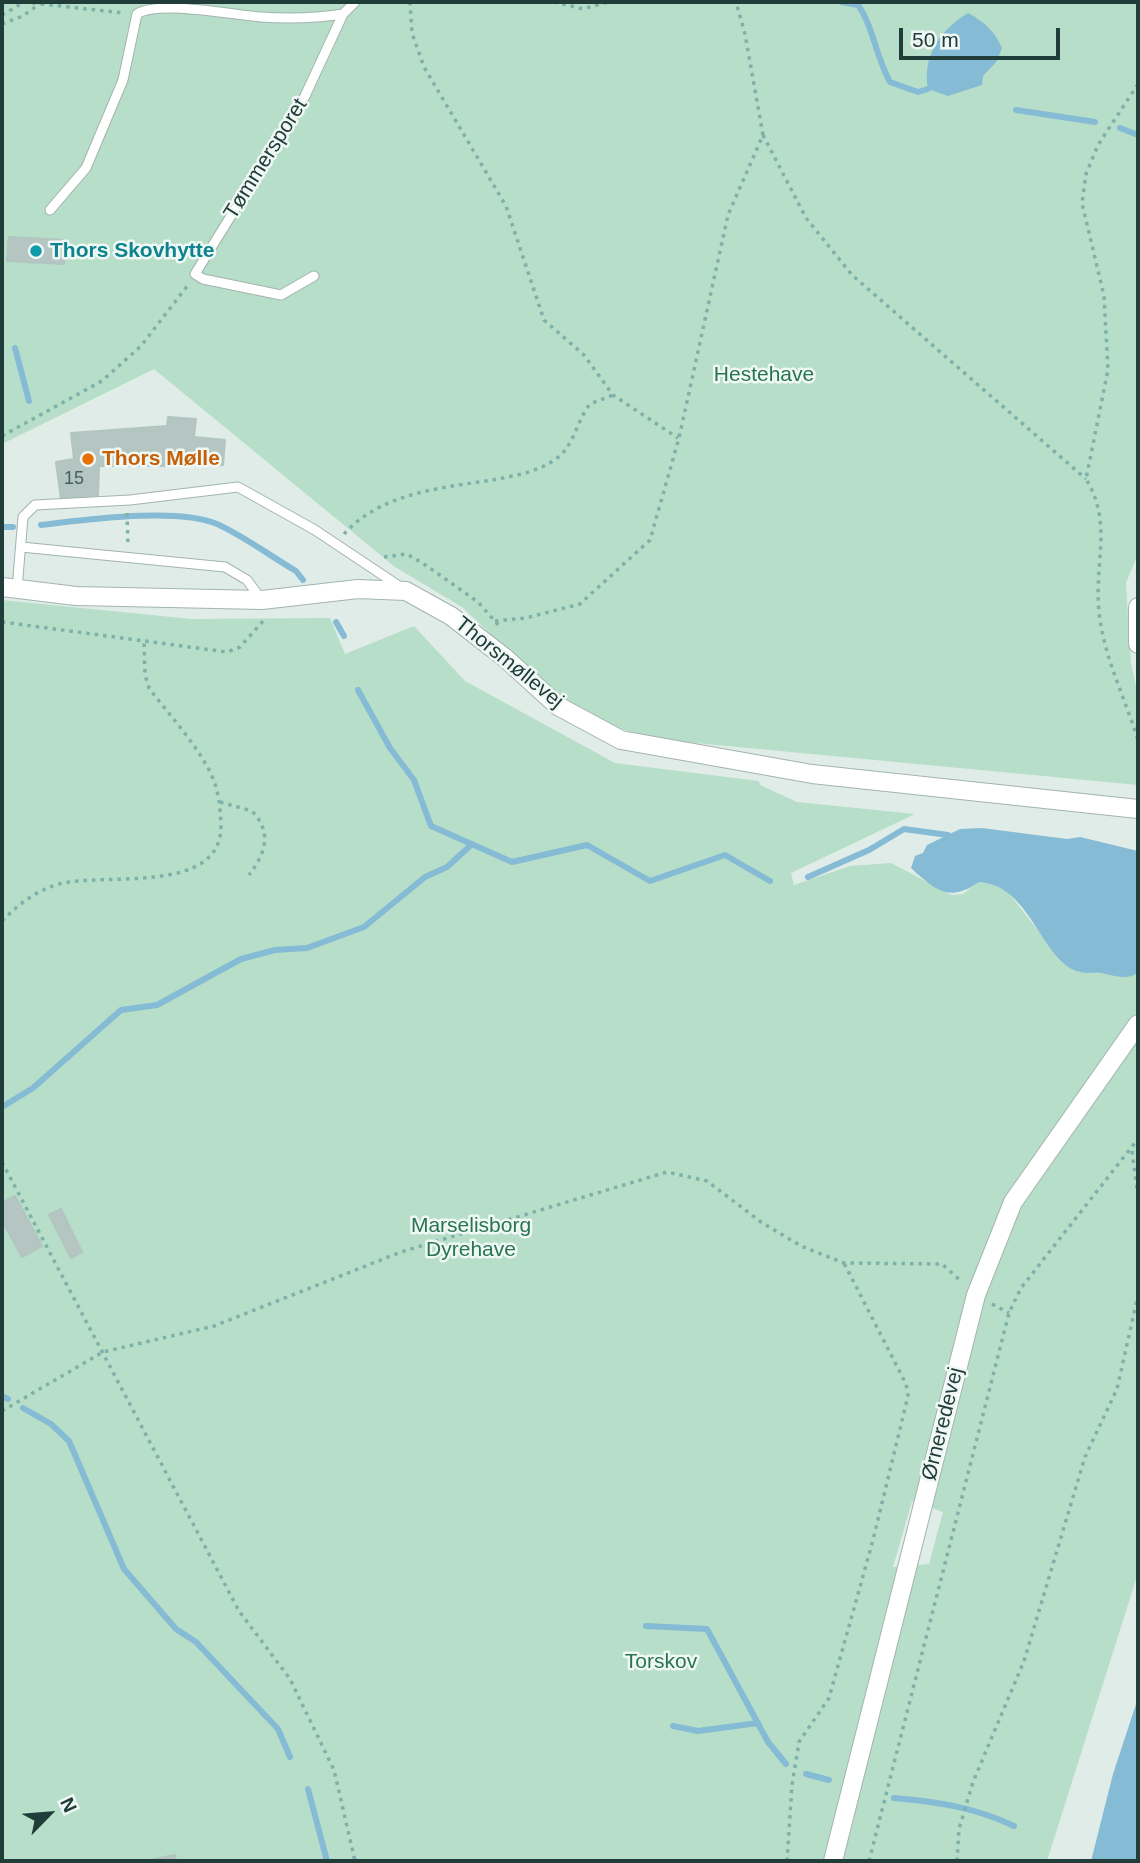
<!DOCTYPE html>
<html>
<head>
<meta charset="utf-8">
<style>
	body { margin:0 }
	#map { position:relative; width:1140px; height:1863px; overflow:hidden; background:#e0ece8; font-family:Arial,sans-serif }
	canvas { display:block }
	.frame { position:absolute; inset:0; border:4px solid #203d3a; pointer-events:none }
	.north { position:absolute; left:14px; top:1779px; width:70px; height:70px; -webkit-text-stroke:5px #f0f8f5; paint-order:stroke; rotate:65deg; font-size:19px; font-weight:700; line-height:28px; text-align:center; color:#203d3a }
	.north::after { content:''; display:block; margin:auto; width:24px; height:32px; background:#203d3a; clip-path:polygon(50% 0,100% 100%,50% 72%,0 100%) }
	.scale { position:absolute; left:899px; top:28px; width:161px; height:32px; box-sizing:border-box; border:4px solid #203d3a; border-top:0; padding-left:9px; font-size:21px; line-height:24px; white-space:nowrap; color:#203d3a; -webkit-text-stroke:5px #f0f8f5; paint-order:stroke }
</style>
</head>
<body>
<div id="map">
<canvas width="1140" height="1863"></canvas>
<div class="frame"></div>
<div class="north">N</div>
<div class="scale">50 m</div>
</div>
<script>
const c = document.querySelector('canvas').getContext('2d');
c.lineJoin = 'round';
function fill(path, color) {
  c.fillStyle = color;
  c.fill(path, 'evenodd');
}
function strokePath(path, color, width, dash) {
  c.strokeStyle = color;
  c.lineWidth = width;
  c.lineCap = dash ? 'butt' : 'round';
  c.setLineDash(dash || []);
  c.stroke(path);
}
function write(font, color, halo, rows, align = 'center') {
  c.font = font + ' Arial,sans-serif';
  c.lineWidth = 5;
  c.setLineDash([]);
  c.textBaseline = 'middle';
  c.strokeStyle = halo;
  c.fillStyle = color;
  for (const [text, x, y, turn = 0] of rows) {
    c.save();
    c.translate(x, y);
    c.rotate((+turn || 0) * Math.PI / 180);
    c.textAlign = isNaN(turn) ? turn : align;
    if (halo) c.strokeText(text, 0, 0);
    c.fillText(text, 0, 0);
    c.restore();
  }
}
const green = new Path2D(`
	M2,2H1138V554L1126,583L1131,663L1138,696V785L664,740L602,724L554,694L462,607L395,567L154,369L2,444Z
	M2,600L191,619L330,618L345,654L414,626L465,681L615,763L759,781L760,785L797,802L915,814L791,873L794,885L850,866L891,863L952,895L963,894L978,882L991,883L1007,891L1063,962L1079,972L1138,975V1573L1047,1861H2ZM912,1501L943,1512L929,1564L893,1567Z`);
const water = new Path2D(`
	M968,13C984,22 994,30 1002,48L997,61L983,76L982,85L948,96L928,89C922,56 940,30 968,13Z
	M982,828L1067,839L1080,837L1138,851V973C1128,980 1113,976 1101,973C1094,972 1087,974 1080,972C1041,963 1032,885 979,882C949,903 935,890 911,868L915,856L923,853L927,845L960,829Z
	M1138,1698V1861H1091L1113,1774Z`);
const stream = new Path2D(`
	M841,2L858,5C873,26 876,57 890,82L918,92L928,89
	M1016,110L1095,122
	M1120,128L1138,135
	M15,348L29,401
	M41,525C85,520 177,507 217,524C244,536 270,556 296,571L303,580
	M2,527H13
	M336,622L344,636
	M358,690L390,748L414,780L431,826L512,862L587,845L650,881L725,855L770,881
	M808,877L869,850L904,829L948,835
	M2,1107L33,1088L121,1010L157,1005L241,959L275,950L307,948L364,927L425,877L447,867L471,845
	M2,1396L8,1399
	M23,1408L51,1424L69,1441L124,1569L176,1629L196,1642L278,1729L290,1757
	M646,1626L707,1629L768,1742L786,1764
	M673,1726L698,1731L758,1723
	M806,1774L829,1780
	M308,1789L327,1861
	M894,1798C938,1802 974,1807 1014,1826`);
const building = new Path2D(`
	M9,237L66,240L64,264L7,261Z
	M168,417L196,419L194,437L225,440L223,465L200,464V458L171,455V466H99L98,495L61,499L56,462L74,459L71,433L167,426Z
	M15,1196L42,1246L22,1257L2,1220V1203Z
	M61,1209L82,1252L71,1258L49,1215Z
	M175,1855L176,1861H155L154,1859Z`);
const path = new Path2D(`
	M24,2L124,13
	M410,2L412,33L424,67L506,206L544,320L584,355L613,395L678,438
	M554,2L583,9L608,2
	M2,15L24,2
	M2,24L23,16L42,2
	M1138,84L1098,145L1086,174L1082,203L1104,296L1108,370L1086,479C1113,523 1094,563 1099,611C1103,655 1125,698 1138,740
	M763,135L806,218L852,275L1086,479
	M2,436L102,381L141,346L188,285
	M127,513L128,544
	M344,534C381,493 440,488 492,480C514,476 539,472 557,458C574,446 577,420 590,404L613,395
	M384,557L407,554L427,566L478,602L500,627
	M495,621L526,618L580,604L650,540L679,438L728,215L763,135L745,34L736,2
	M2,622L227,652L240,647L264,620
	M220,802L252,811C273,833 265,854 249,875
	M2,921C19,904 35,891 59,884C105,872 222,896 221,825C220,806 219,791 211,774C196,743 169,715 149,688L145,675L144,641
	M1132,1151L1138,1196
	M2,1162L239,1611L290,1679L334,1770L355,1861
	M992,1304L1009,1313
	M2,1411L103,1352L214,1326L401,1252L667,1172L707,1181L761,1222L801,1246L844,1263L942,1264L961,1281
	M787,1861L792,1785L799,1742L829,1698L873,1540L908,1396L906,1384L844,1263
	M869,1861L1009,1313L1021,1288L1138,1139
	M957,1861L959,1829L973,1782L1024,1661L1085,1457L1117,1389L1138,1295`);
const lane = new Path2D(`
	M50,210L86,168L123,80L137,14C159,0 233,15 261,17C288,19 317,18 343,14
	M314,276L281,295L203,279L195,274L305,96L343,14L355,2
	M21,547L225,567L247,580L261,599
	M17,589L23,517L35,505L130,500L238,487L315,530L402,588`);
const street = new Path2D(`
	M2,587L76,596L262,600L358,589L406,591L451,616L504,657L558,706L621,740L812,774L1138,809
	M1138,607V644
	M833,1861L976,1295L1013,1202L1138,1024`);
const markers = [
	[36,251,7,"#0f9aa8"],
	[88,459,7,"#e8710a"]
];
const numberNames = [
	["15",74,479]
];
const streetNames = [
	["Tømmersporet",266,159,-58],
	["Thorsmøllevej",509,663,39],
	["Ørneredevej",943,1424,-76]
];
const cultureNames = [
	["Thors Skovhytte",50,251]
];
const parkNames = [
	["Hestehave",764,375],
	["Marselisborg",471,1226],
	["Dyrehave",471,1250],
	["Torskov",661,1662]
];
const foodNames = [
	["Thors Mølle",102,459]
];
fill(green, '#b7dec8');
fill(water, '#85bbd4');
strokePath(stream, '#85bbd4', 6);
fill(building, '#b5c6c2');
strokePath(building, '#b2c5c1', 2);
strokePath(lane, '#a3b4b0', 11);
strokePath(street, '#a3b4b0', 20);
strokePath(path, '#7eb1a9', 3.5, [3.5, 5]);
strokePath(lane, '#fff', 9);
strokePath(street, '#fff', 18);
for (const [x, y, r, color] of markers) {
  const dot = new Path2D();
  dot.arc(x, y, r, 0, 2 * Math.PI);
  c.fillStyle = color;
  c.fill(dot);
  strokePath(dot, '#f0f8f5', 2.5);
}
write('18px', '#455f5c', null, numberNames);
write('21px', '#203d3a', '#f0f8f5', streetNames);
write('bold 21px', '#0d838f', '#f0f8f5', cultureNames, 'left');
write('21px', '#287552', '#f0f8f5', parkNames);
write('bold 21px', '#c56008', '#f0f8f5', foodNames, 'left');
</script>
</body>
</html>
